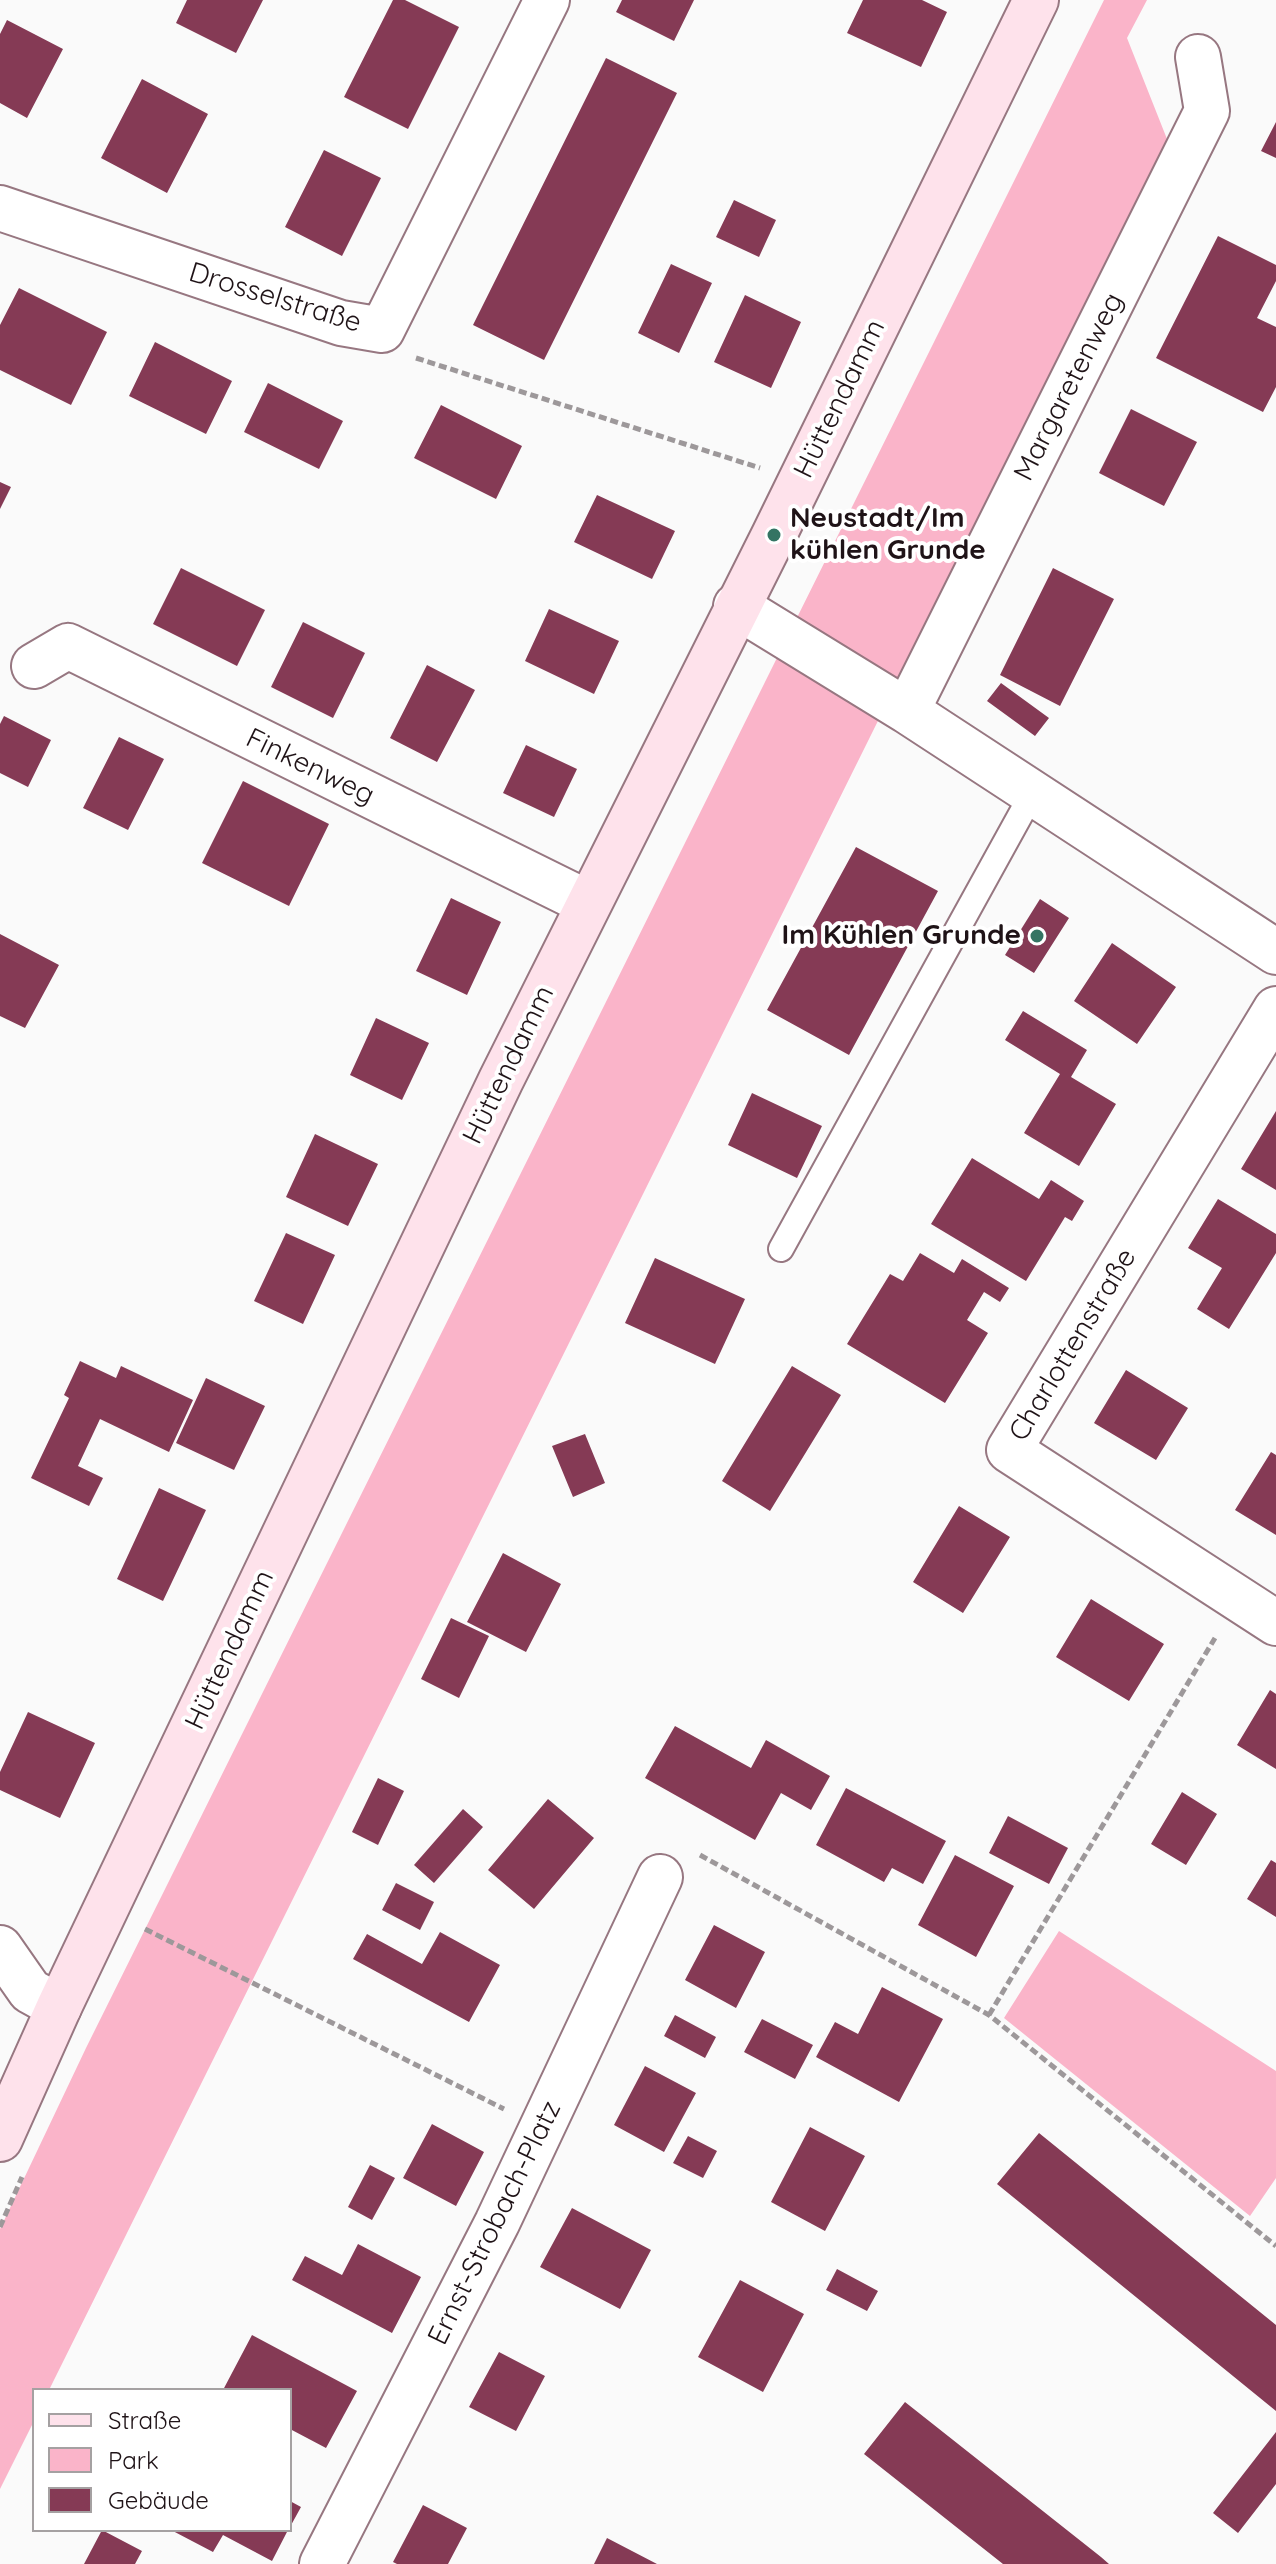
<!DOCTYPE html>
<html>
<head>
<meta charset="utf-8">
<style>
	body { margin:0 }
	#map { position:relative; width:1276px; height:2564px; overflow:hidden; background:#fafafa; font-family:Quicksand,sans-serif }
	canvas { display:block }
	.legend { position:absolute; left:32px; top:2388px; width:260px; height:144px; box-sizing:border-box; background:#fff; border:2px solid #a5a1a2; margin:0; padding:10px 14px; list-style:none; font-size:24px; color:#1f1317 }
	.legend li { display:flex; align-items:center; gap:16px; height:40px }
	.legend b { width:40px; border:2px solid #a5a1a2 }
</style>
</head>
<body>
<div id="map">
<canvas width="1276" height="2564"></canvas>
<ul class="legend">
<li><b style="height:10px;background:#fee2eb"></b>Straße</li>
<li><b style="height:22px;background:#fab4c9"></b>Park</li>
<li><b style="height:22px;background:#853a55"></b>Gebäude</li>
</ul>
</div>
<script>
const c = document.querySelector('canvas').getContext('2d');
c.lineJoin = 'round';
function fill(path, color) {
  c.fillStyle = color;
  c.fill(path, 'evenodd');
}
function strokePath(path, color, width, dash) {
  c.strokeStyle = color;
  c.lineWidth = width;
  c.lineCap = dash ? 'butt' : 'round';
  c.setLineDash(dash || []);
  c.stroke(path);
}
function write(font, color, halo, rows, align = 'center') {
  c.font = font + ' Quicksand,sans-serif';
  c.lineWidth = 8;
  c.setLineDash([]);
  c.textBaseline = 'middle';
  c.strokeStyle = halo;
  c.fillStyle = color;
  for (const [text, x, y, turn = 0] of rows) {
    c.save();
    c.translate(x, y);
    c.rotate((+turn || 0) * Math.PI / 180);
    c.textAlign = isNaN(turn) ? turn : align;
    if (halo) c.strokeText(text, 0, 0);
    c.fillText(text, 0, 0);
    c.restore();
  }
}
const green = new Path2D(`
	M1104,0H1147L1127,38L1167,139L49,2390H34V2421L0,2489V2229L86,2048Z
	M1059,1931L1276,2071V2178L1250,2216L1004,2018Z`);
const building = new Path2D(`
	M187,0H263L236,53L176,23Z
	M393,0H405L459,27L408,129L344,97Z
	M622,0H694L674,41L616,12Z
	M863,0H922L947,12L921,67L847,33Z
	M7,20L63,49L27,118L0,103V34Z
	M606,58L677,93L544,360L473,325Z
	M142,79L208,114L167,193L101,158Z
	M1276,122V158L1261,151Z
	M324,150L381,178L342,256L285,227Z
	M734,200L776,220L759,257L716,237Z
	M1218,236L1276,265V281L1257,318L1276,327V387L1263,412L1156,358Z
	M671,264L712,283L679,353L638,333Z
	M19,288L107,332L71,405L0,370V325Z
	M745,295L801,322L771,388L714,362Z
	M155,342L232,381L206,434L129,396Z
	M268,383L343,421L319,469L244,432Z
	M441,405L522,446L496,499L414,458Z
	M1131,409L1197,442L1164,506L1099,473Z
	M0,482L11,487L0,509Z
	M597,495L675,531L652,579L574,542Z
	M181,568L265,610L237,666L153,624Z
	M1053,568L1114,599L1060,706L1000,675Z
	M549,609L619,641L594,694L525,661Z
	M303,622L365,653L333,718L271,687Z
	M427,665L475,690L437,762L390,738Z
	M1001,683L1049,718L1035,736L987,701Z
	M4,716L51,740L28,787L0,773V724Z
	M119,737L164,759L128,830L83,808Z
	M526,745L577,769L554,817L503,793Z
	M243,781L329,824L289,906L202,863Z
	M856,847L938,891L849,1055L767,1010Z
	M451,898L501,922L467,995L416,971Z
	M1040,899L1069,918L1034,973L1005,955Z
	M0,934L59,965L25,1028L0,1016Z
	M1112,943L1176,987L1137,1044L1074,1001Z
	M1023,1011L1087,1050L1071,1077L1116,1104L1079,1166L1024,1133L1060,1074L1005,1040Z
	M376,1018L429,1043L402,1100L350,1075Z
	M752,1093L822,1126L797,1178L728,1145Z
	M1276,1111V1190L1241,1169Z
	M315,1134L378,1164L348,1226L286,1197Z
	M972,1158L1039,1199L1051,1180L1084,1201L1072,1221L1065,1217L1026,1281L931,1224Z
	M1218,1199L1276,1234V1253L1229,1329L1197,1309L1222,1268L1188,1248Z
	M286,1233L335,1255L303,1324L254,1301Z
	M920,1253L954,1273L962,1259L1009,1288L1000,1302L984,1292L967,1320L988,1333L945,1403L847,1344L890,1274L903,1281Z
	M655,1258L745,1299L715,1364L625,1323Z
	M80,1361L116,1378L121,1366L193,1400L169,1452L100,1419L78,1466L103,1478L89,1506L31,1478L69,1398L64,1395Z
	M792,1366L841,1395L770,1511L722,1481Z
	M1126,1370L1188,1408L1156,1460L1094,1423Z
	M206,1378L265,1406L234,1470L176,1443Z
	M585,1434L605,1483L573,1497L552,1446Z
	M1271,1452L1276,1455V1535L1235,1510Z
	M159,1488L206,1510L163,1601L117,1579Z
	M959,1506L1010,1537L963,1613L913,1582Z
	M503,1553L561,1584L526,1652L467,1622Z
	M1091,1599L1164,1644L1129,1701L1056,1657Z
	M451,1618L489,1636L459,1698L421,1679Z
	M1270,1690L1276,1694V1769L1237,1745Z
	M28,1712L95,1743L60,1818L0,1790V1772Z
	M675,1726L751,1768L766,1740L830,1776L811,1810L781,1793L755,1840L645,1778Z
	M378,1778L404,1791L378,1845L352,1832Z
	M846,1788L946,1841L923,1884L892,1868L884,1882L816,1845Z
	M1182,1792L1217,1814L1186,1865L1151,1844Z
	M548,1799L594,1838L534,1909L488,1870Z
	M463,1809L483,1827L434,1883L414,1865Z
	M1008,1816L1068,1848L1049,1884L989,1853Z
	M955,1855L1014,1886L976,1957L918,1925Z
	M1271,1860L1276,1863V1917L1247,1899Z
	M396,1883L434,1902L420,1930L382,1910Z
	M714,1925L765,1952L736,2008L685,1980Z
	M440,1932L500,1965L469,2022L353,1959L367,1934L422,1964Z
	M882,1987L943,2019L899,2102L816,2057L835,2022L858,2034Z
	M675,2015L716,2037L705,2058L664,2036Z
	M762,2019L813,2045L795,2079L744,2052Z
	M645,2066L696,2093L664,2152L614,2125Z
	M432,2124L484,2152L456,2206L403,2178Z
	M810,2127L865,2156L825,2231L771,2202Z
	M1039,2133L1276,2325V2411L997,2184Z
	M688,2136L717,2151L703,2178L673,2163Z
	M370,2165L395,2178L372,2220L348,2207Z
	M572,2208L651,2250L620,2309L540,2267Z
	M358,2244L421,2277L392,2333L292,2280L305,2256L342,2275Z
	M837,2269L878,2291L867,2311L826,2290Z
	M740,2280L804,2314L763,2392L698,2357Z
	M252,2335L357,2391L326,2448L290,2429V2390H223Z
	M499,2352L545,2376L516,2431L469,2407Z
	M905,2402L1101,2557L1109,2564H1003L864,2454Z
	M1276,2432V2484L1238,2533L1213,2513Z
	M290,2501L301,2507L290,2527Z
	M423,2505L467,2528L448,2564H397L393,2562Z
	M102,2530L142,2551L135,2564H84Z
	M171,2530H288L272,2561L223,2535L213,2552Z
	M607,2538L657,2564H594Z`);
const path = new Path2D(`
	M416,358L760,468
	M700,1855L989,2015L1276,2246
	M145,1929L504,2109
	M989,2015L1215,1638
	M0,2227L22,2177`);
const lane = new Path2D(`
	M781,1249L1032,794`);
const street = new Path2D(`
	M0,208L341,323L382,330L547,0
	M736,606L907,711L1276,952
	M34,666L68,646L588,903
	M907,711L1207,111L1198,57
	M1276,1009L1009,1450L1276,1623
	M0,1948L30,1991L59,2007
	M322,2564L497,2223L660,1877`);
const secondary = new Path2D(`
	M0,2139L59,2007L501,1080L774,535L1036,0`);
const markers = [
	[774,535,8,"#347463"],
	[1037,936,8,"#347463"]
];
const streetNames = [
	["Drosselstraße",275,298,17],
	["Margaretenweg",1069,387,-63],
	["Hüttendamm",840,399,-64],
	["Finkenweg",310,767,26],
	["Hüttendamm",509,1065,-64],
	["Charlottenstraße",1073,1345,-59],
	["Hüttendamm",230,1650,-65],
	["Ernst-Strobach-Platz",495,2223,-64]
];
const poiNames = [
	["Neustadt/Im",790,519],
	["kühlen Grunde",790,551],
	["Im Kühlen Grunde",1021,936,"right"]
];
fill(green, '#fab4c9');
fill(building, '#853a55');
strokePath(lane, '#977781', 28);
strokePath(street, '#977781', 48);
strokePath(secondary, '#977781', 48);
strokePath(path, '#9d989a', 5, [8, 4]);
strokePath(lane, '#fff', 24);
strokePath(street, '#fff', 44);
strokePath(secondary, '#fee2eb', 44);
for (const [x, y, r, color] of markers) {
  const dot = new Path2D();
  dot.arc(x, y, r, 0, 2 * Math.PI);
  c.fillStyle = color;
  c.fill(dot);
  strokePath(dot, '#fff', 3);
}
write('28px', '#1f1317', '#fff', streetNames);
write('bold 28px', '#1f1317', '#fff', poiNames, 'left');
</script>
</body>
</html>
